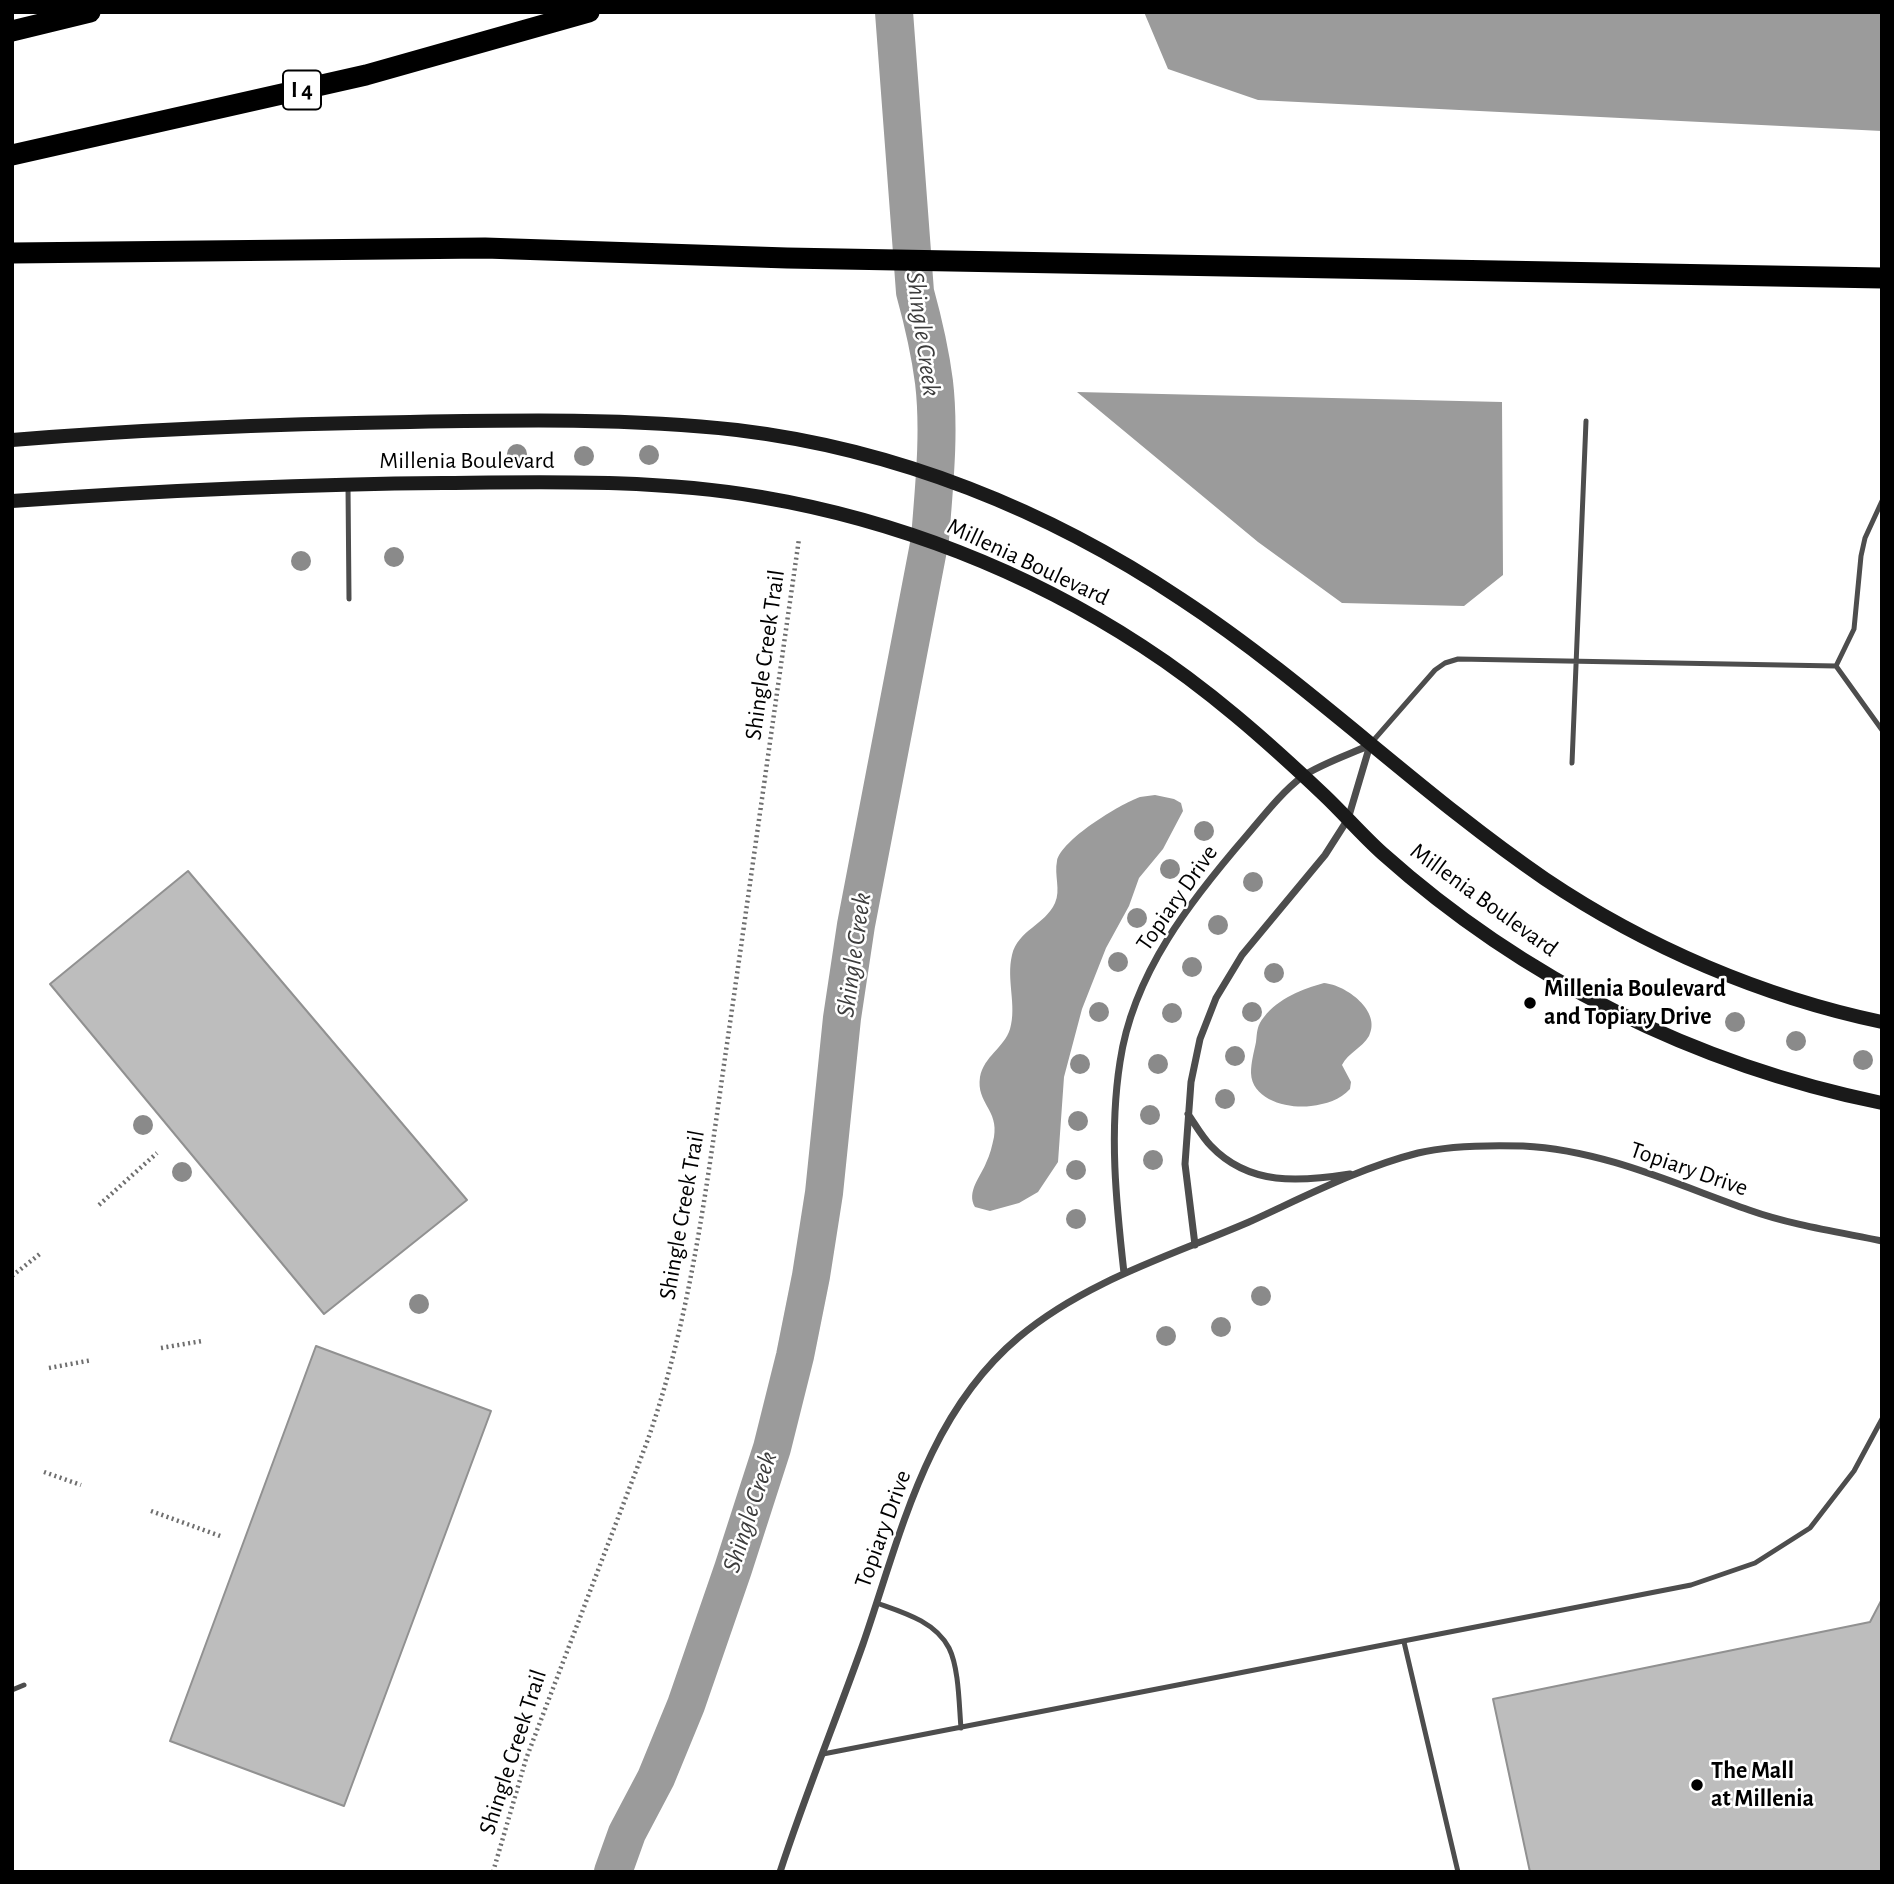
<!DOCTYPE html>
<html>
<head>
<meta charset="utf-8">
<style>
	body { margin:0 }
	#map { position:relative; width:1894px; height:1884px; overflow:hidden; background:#fff; font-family:"Alegreya Sans",sans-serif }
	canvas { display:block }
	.frame { position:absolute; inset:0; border:14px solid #000; pointer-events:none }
</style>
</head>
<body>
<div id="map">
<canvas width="1894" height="1884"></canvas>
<div class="frame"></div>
</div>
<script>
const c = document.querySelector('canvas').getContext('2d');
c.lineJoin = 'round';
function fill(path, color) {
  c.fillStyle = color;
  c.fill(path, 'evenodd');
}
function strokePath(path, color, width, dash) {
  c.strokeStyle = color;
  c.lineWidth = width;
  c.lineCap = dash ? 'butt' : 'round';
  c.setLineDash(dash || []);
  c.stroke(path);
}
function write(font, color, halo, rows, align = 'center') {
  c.font = font + ' "Alegreya Sans",sans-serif';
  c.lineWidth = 5;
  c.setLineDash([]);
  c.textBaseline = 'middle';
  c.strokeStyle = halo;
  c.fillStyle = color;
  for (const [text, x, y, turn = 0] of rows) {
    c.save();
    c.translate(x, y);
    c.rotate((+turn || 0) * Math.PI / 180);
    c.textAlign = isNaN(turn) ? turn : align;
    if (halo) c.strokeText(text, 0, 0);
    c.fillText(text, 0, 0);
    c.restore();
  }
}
const water = new Path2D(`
	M1144,12H1882V131L1258,100L1168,69Z
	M1077,392L1502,402L1503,575L1464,606L1342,603L1258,542Z
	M1155,795L1174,799L1181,803L1183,811L1163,849L1139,878L1129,906L1106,948L1082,1009L1064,1077L1058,1162L1038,1192L1019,1203L990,1211L975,1207C966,1192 981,1176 986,1163C990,1155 992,1146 994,1137C999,1110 976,1103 980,1077C984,1056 1004,1048 1010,1029C1017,1005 1006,980 1012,955C1018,930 1045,925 1055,903C1061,890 1054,875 1057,861C1061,840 1120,804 1140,797C1145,796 1150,796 1155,795Z
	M1324,983C1346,985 1382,1011 1369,1036C1362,1048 1348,1053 1342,1065L1351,1082L1350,1089C1340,1100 1326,1104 1311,1106C1290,1109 1252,1101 1251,1073C1251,1062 1254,1052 1256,1042C1257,1032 1257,1025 1264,1017C1279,998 1302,989 1324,983Z`);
const canal = new Path2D(`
	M613,1872L627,1833L656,1778L686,1705L733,1569L772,1448L795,1356L811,1276L824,1193L842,1018L856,925L930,539C934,487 940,433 934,382C930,351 923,321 915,292L894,12`);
const building = new Path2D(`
	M188,871L467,1200L324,1314L50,984Z
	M316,1346L491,1411L344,1806L170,1741Z
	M1882,1599V1872H1530L1493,1699L1870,1622Z`);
const path = new Path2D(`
	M99,1205L157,1153
	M12,1276L41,1253
	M161,1348L202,1341
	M49,1368L92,1360
	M44,1472L81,1485
	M151,1511L223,1537
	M493,1872L526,1759L647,1442C693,1312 708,1173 728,1037C752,871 775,705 799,539`);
const lane = new Path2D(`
	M348,486L349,599
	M1836,666L1854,629L1861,556L1865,538L1882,501
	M1372,742L1435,670L1445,663L1458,659L1836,666L1882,730
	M1572,763L1586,421
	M877,1603C902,1612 935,1621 949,1648C959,1668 959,1705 961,1728
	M1404,1642L1458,1872
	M12,1690L24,1685
	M823,1754L1691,1585L1755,1563L1810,1528L1854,1471L1882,1419`);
const street = new Path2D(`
	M1188,1114C1195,1124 1202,1137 1211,1146C1249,1186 1300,1182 1350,1174
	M1195,1245L1185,1164L1191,1082L1200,1039L1216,998L1242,955L1325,855L1348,819L1370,745
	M1124,1273C1116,1202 1109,1132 1120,1062C1133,973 1191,900 1248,834C1265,814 1282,792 1303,776C1321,764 1350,754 1370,745
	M780,1872C805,1795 836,1720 863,1644C901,1534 926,1415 1019,1337C1086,1281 1170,1256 1249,1222C1304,1197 1359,1168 1418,1153C1451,1145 1489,1145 1523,1146C1603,1150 1675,1184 1749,1210C1791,1225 1838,1232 1882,1241`);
const secondary = new Path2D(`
	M12,440C145,429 277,424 410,422C516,420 632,418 737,430C896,449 1048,510 1181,599C1309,683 1419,793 1545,879C1646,947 1763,997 1882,1022
	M12,501C156,491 300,484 443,483C549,482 657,479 761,497C896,520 1027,571 1142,646C1207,688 1267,741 1324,795C1344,814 1362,835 1382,853C1524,980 1696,1065 1882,1103`);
const highway = new Path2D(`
	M12,31L90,12
	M12,155L366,75L589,12
	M12,253L485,248L787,258L1882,278`);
const trees = [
	[517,454],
	[649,455],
	[584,456],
	[394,557],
	[301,561],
	[1204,831],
	[1170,869],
	[1253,882],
	[1137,918],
	[1218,925],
	[1118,962],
	[1192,967],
	[1274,973],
	[1099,1012],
	[1252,1012],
	[1172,1013],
	[1735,1022],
	[1796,1041],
	[1235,1056],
	[1863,1060],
	[1080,1064],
	[1158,1064],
	[1225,1099],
	[1150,1115],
	[1078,1121],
	[143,1125],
	[1153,1160],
	[1076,1170],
	[182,1172],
	[1076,1219],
	[1261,1296],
	[419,1304],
	[1221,1327],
	[1166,1336]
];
const markers = [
	[1530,1003,7,"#000"],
	[1697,1785,7,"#000"]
];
const shields = [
	[302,90,38]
];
const shieldNames = [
	["I 4",302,90]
];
const streetNames = [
	["Millenia Boulevard",467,461],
	["Millenia Boulevard",1028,562,25],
	["Shingle Creek Trail",765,655,-82],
	["Topiary Drive",1177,898,-55],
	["Millenia Boulevard",1484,900,36],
	["Topiary Drive",1689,1169,19],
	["Shingle Creek Trail",682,1215,-80],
	["Topiary Drive",883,1529,-70],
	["Shingle Creek Trail",513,1752,-72]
];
const poiNames = [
	["Millenia Boulevard",1544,989],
	["and Topiary Drive",1544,1017],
	["The Mall",1711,1771],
	["at Millenia",1711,1799]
];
const waterNames = [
	["Shingle Creek",923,334,82],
	["Shingle Creek",854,955,-82],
	["Shingle Creek",750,1512,-72]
];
fill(water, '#9b9b9b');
strokePath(canal, '#9b9b9b', 38);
fill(building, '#bdbdbd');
strokePath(building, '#919191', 2);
strokePath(path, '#6f6f6f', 4.5, [2, 3.5]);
strokePath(lane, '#4d4d4d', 5);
strokePath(street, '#4d4d4d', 7);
strokePath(secondary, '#1a1a1a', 14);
strokePath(highway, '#000', 21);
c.fillStyle = '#8a8a8a';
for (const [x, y] of trees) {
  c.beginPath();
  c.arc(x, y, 10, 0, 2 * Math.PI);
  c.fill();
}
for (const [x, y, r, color] of markers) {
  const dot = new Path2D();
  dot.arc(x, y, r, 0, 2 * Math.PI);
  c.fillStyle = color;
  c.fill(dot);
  strokePath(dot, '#fff', 2.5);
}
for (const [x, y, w] of shields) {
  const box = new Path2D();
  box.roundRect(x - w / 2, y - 19.5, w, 39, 5);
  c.fillStyle = '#fff';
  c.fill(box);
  strokePath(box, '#000', 2);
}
write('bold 23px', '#000', null, shieldNames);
write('24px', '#000', '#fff', streetNames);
write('bold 24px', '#000', '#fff', poiNames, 'left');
write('italic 26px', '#3c3c3c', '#fff', waterNames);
</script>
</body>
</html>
